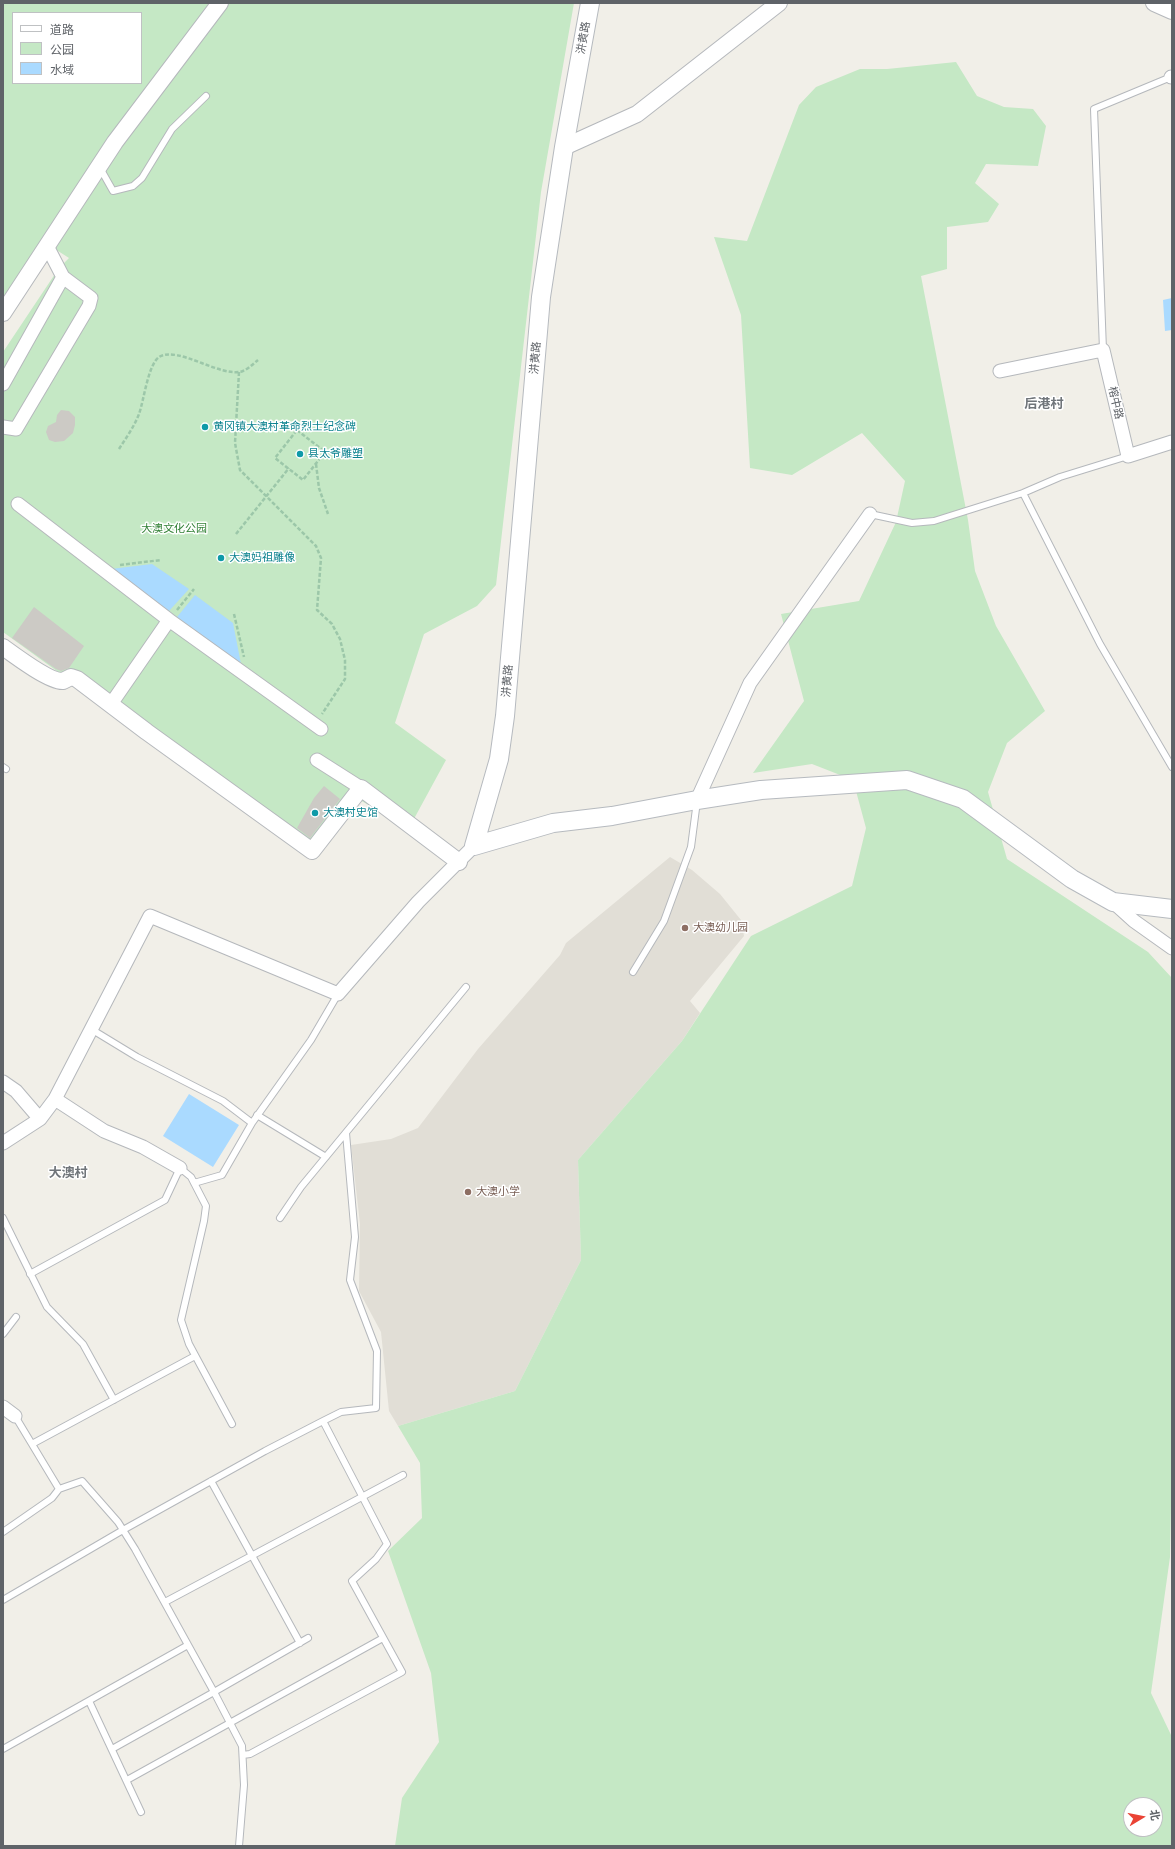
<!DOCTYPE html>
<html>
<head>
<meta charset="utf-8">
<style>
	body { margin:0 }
	#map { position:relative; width:1175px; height:1849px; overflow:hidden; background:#f1efe8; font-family:"Varela Round","Noto Sans SC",sans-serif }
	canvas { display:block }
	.frame { position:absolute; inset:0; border:4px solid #5f6368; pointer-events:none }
	.legend { position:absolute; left:12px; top:12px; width:130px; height:72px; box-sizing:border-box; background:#fff; border:1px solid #bfc1c3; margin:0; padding:5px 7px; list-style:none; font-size:12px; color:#5f6368 }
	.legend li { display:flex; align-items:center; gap:8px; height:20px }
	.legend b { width:20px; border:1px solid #bfc1c3 }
	.north { position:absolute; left:1123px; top:1797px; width:40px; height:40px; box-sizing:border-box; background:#fff; border:1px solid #bfc1c3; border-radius:50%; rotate:80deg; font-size:11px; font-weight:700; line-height:16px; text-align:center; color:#5f6368 }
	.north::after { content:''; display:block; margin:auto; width:14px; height:18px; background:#ea4335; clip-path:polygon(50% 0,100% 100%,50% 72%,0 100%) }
</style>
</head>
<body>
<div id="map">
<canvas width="1175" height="1849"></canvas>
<div class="frame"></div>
<ul class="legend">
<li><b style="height:5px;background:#fff"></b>道路</li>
<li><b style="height:11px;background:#c5e8c5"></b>公园</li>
<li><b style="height:11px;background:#aadaff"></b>水域</li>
</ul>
<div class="north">北</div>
</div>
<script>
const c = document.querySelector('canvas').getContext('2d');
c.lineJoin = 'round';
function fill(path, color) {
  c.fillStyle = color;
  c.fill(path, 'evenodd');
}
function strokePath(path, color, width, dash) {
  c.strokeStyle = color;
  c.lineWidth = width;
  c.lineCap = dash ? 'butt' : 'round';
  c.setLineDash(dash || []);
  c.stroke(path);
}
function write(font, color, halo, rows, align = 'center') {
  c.font = font + ' "Varela Round","Noto Sans SC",sans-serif';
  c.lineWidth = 3;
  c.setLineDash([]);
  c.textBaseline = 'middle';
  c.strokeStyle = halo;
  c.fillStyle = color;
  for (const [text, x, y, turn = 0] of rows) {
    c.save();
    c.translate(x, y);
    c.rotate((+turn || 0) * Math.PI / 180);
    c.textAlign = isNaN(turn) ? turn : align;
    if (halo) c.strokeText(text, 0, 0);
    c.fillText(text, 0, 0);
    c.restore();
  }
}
const education = new Path2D(`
	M670,857L692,870L720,894L741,920L744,936L690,1001L700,1013L682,1041L578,1160L581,1260L515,1391L398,1426L389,1411L381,1332L359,1291L360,1224L351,1145L391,1139L418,1128L478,1049L560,955L566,943Z`);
const green = new Path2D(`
	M3,3H574L541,192L496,585L477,606L424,634L395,723L446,760L409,828L358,799L312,856L3,632V352L59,268L69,258L44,242L3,311ZM13,13H141V83H13Z
	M956,62L977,96L1004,107L1033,109L1046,126L1038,166L986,164L975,183L999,204L988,222L947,227V269L921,276L968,520L975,571L996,626L1045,711L1007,743L988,792L1007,859L1148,952L1172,978V1454L1170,1557L1151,1693L1172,1737V1846H395L402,1798L439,1742L431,1673L388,1551L422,1518L420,1463L398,1426L515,1391L581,1260L578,1160L682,1041L751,936L852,886L866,828L853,780L812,764L753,773L804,701L781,614L859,601L896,522L905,481L862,433L792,475L750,468L741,315L714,237L747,241L799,105L816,87L860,69H887ZM1131,1805H1155V1829H1131Z`);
const water = new Path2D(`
	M1172,298V330L1165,331L1163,300Z
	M152,564L189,589L169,611L111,569Z
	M195,595L233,623L241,664L177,617Z
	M189,1094L239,1125L213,1167L163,1136Z`);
const building = new Path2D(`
	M61,410L69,411L75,417V425L73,433L64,441L55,442L49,440L46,432L48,426L56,422L57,415Z
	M34,607L84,646L69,668L61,671L56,669L12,638Z
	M324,786L340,799L310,838L297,828L314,798Z`);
const path = new Path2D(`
	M239,372L235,443L240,470L316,546L321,558L317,610L332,624L340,639L345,660V679L322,714
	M297,430L325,452L303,480L275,458Z
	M119,449C126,438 134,427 139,414C144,400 148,365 159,357C178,345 222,379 243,371C248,369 253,364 258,360
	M316,464L319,488L328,514
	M236,534L289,468
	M120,565L161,560
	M177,610L194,589
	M234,614L244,657`);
const service = new Path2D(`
	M100,168L113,191L133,186L142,178L172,129L206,96
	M1103,350L1094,109L1171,77
	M1023,493L1100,644L1172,767
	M870,514L912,523L934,521L1023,493L1060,477L1128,456
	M3,767L6,769
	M633,972L664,921L691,847L697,801
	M91,1029L137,1057L223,1101L252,1123
	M257,1115L326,1157
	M194,1183L222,1175L252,1123L311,1040L338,994
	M3,1218L47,1307L83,1344L114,1400
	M280,1218L301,1187L466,987
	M30,1274L165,1200L180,1168L191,1177L206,1206L204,1221L181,1320L189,1344L232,1424
	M3,1334L16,1317
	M15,1416L59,1489L82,1481L118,1522L135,1549L214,1692L308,1638
	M32,1444L195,1356
	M211,1481L300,1643
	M3,1532L52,1498L59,1489
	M3,1600L123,1530L265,1451L323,1421L341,1412L376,1408L377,1351L350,1280L355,1237L346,1133
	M165,1602L403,1475
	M89,1701L141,1812
	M3,1749L188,1645
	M112,1749L214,1692L242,1746L244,1785L239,1846
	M243,1755L250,1754L402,1672L352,1581L376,1559L387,1544L323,1421
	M127,1780L383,1638`);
const minor = new Path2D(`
	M1171,77H1172
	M1000,371L1103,350L1128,456L1172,442
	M3,384L63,277
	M3,427L16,429L89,306L91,298L63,277L47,246
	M18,504L169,620L321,729
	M111,704L169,620
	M317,760L361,788
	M697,800L750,683L870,514
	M1113,902L1134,921L1172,948
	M3,1082L16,1091L40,1119
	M55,1099L104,1131L143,1147L180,1168
	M3,1143L40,1119L55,1099L150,916L338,994L418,902L474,846
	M3,1407L15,1416`);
const tertiary = new Path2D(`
	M1154,3L1172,11
	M564,147L637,114L779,3
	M3,313L115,142L220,3
	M3,647C14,655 50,682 63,681C65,680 69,678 71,677L77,679L147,732L312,851L361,788L459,862`);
const secondary = new Path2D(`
	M590,3L564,147L541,297L505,716L499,759L474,846L553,823L612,816L697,800L761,790L907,780L963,799L1072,879L1113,902L1172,909`);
const markers = [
	[205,427,4,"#0f9aa8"],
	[300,454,4,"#0f9aa8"],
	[221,558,4,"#0f9aa8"],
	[315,813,4,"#0f9aa8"],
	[685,928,4,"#8d6e63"],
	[468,1192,4,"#8d6e63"]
];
const streetNames = [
	["汫黄路",584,38,-80],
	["汫黄路",536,358,-85],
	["榕中路",1115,403,77],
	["汫黄路",508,681,-85]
];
const cultureNames = [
	["黄冈镇大澳村革命烈士纪念碑",213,427],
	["县太爷雕塑",308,454],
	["大澳妈祖雕像",229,558],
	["大澳村史馆",323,813]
];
const parkNames = [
	["大澳文化公园",174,529]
];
const educationNames = [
	["大澳幼儿园",693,928],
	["大澳小学",476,1192]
];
const quarterNames = [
	["后港村",1044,405],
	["大澳村",68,1174]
];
fill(education, '#e1ded6');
fill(green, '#c5e8c5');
fill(water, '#aadaff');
fill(building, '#cccac5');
strokePath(service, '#b5b8bc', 8);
strokePath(minor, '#b5b8bc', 15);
strokePath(tertiary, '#b5b8bc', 18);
strokePath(secondary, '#b6babf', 20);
strokePath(path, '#9cc7a9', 2.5, [4, 2]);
strokePath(service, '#fff', 6);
strokePath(minor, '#fff', 13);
strokePath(tertiary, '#fff', 16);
strokePath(secondary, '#fff', 18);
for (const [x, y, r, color] of markers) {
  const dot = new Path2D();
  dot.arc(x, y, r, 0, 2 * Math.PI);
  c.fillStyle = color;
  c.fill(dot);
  strokePath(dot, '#fff', 1.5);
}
write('11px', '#5f6368', '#fff', streetNames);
write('11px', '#0d838f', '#fff', cultureNames, 'left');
write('11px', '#348238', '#fff', parkNames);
write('11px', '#785e54', '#fff', educationNames, 'left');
write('bold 13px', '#70757a', '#fff', quarterNames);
</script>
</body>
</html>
